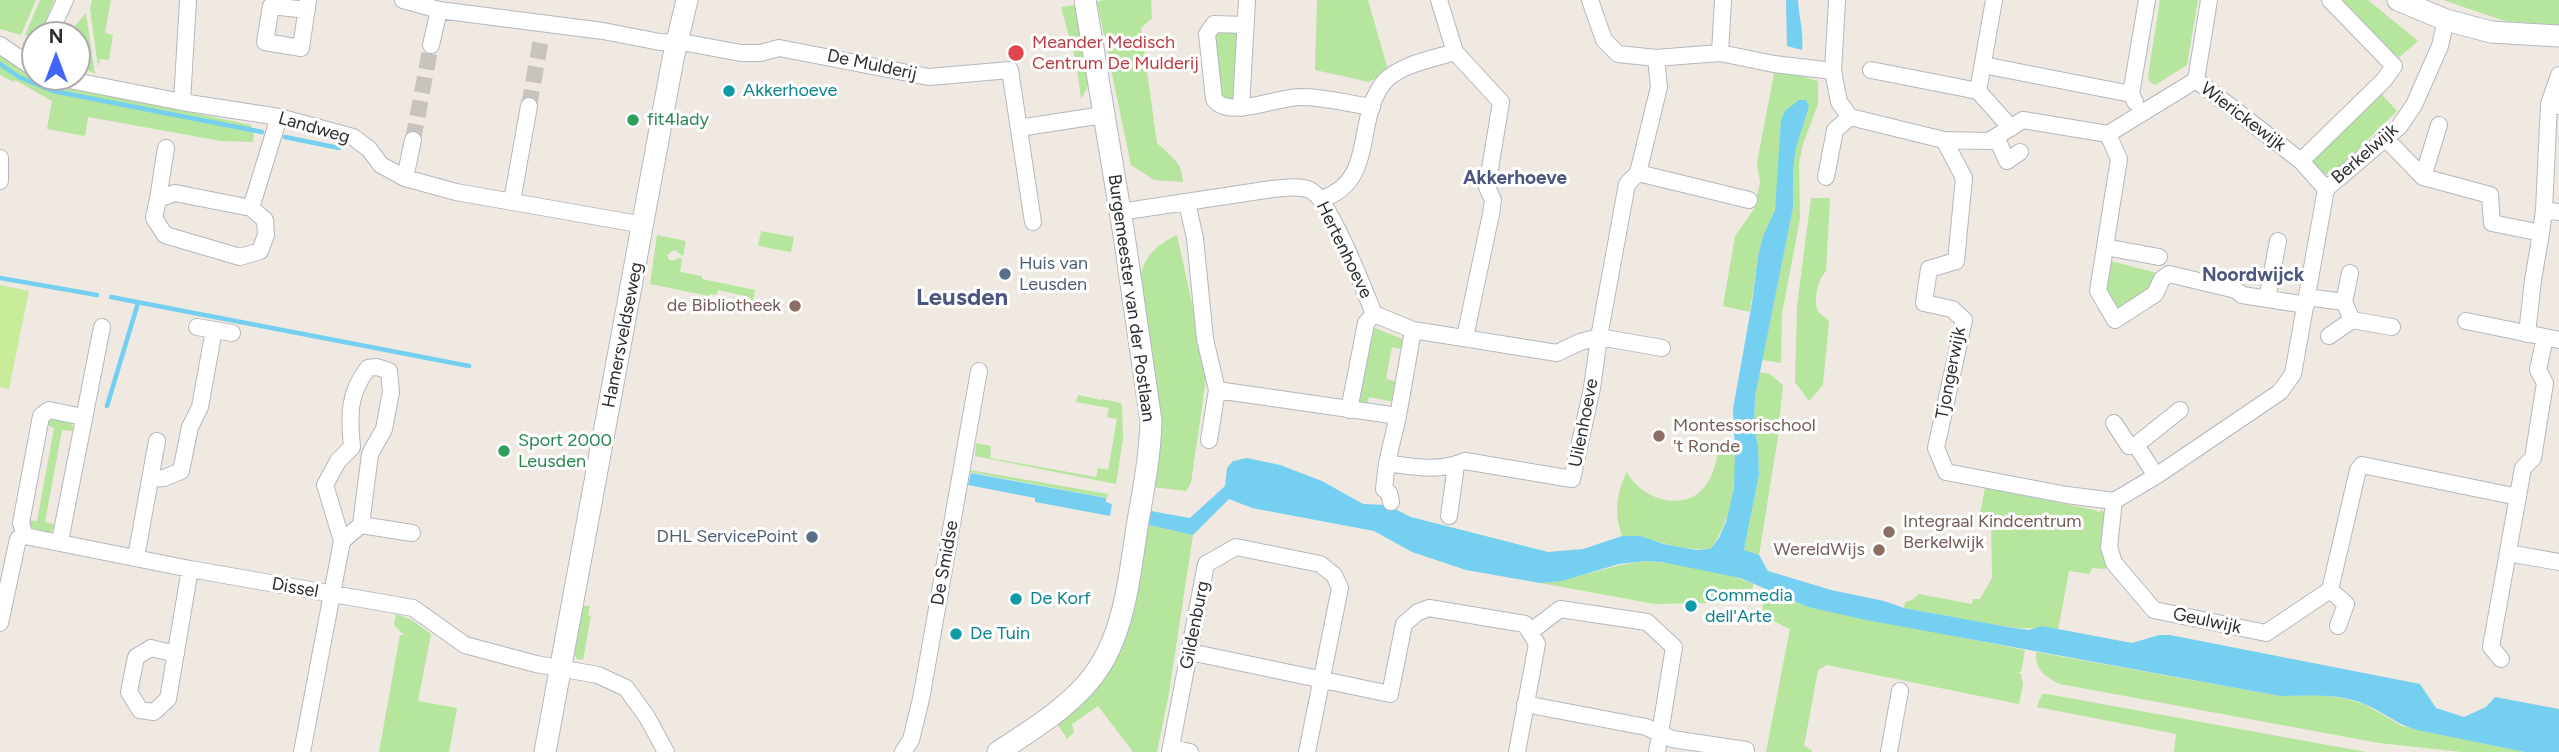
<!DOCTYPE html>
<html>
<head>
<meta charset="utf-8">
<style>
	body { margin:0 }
	#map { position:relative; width:2559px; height:752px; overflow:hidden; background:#efe9e1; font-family:Figtree,sans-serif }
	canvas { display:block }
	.north { position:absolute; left:21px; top:21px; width:70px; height:70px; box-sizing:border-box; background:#fff; border:2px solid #ababab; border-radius:50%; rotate:0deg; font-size:19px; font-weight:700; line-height:28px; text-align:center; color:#2e2e2e }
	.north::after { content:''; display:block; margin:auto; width:24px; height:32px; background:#4264fb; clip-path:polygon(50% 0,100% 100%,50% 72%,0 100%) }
</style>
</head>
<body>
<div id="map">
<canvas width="2559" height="752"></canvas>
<div class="north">N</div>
</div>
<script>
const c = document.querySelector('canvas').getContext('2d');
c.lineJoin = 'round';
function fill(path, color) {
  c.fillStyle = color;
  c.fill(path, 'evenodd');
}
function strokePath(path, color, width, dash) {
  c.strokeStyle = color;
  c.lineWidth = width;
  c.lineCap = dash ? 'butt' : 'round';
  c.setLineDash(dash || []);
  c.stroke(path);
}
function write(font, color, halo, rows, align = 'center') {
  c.font = font + ' Figtree,sans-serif';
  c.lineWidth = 6;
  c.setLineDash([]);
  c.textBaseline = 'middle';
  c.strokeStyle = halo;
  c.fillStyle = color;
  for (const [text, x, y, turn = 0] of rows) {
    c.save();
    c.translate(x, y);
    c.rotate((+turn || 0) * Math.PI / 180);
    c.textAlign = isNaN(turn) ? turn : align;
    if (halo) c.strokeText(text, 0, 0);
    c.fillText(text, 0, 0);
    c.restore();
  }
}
const green = new Path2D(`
	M0,0H36L21,35L0,29Z
	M40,0H54L40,35H35V39L25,35Z
	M92,0H111L105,33L113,35L109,60L100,59L98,67L90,9Z
	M1103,0H1151L1152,18L1141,28L1157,143C1171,157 1182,161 1183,182L1154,180L1131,165L1097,2Z
	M1317,0H1368L1388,70L1369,82L1315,70Z
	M2160,0H2198L2187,65L2155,85L2150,82L2148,76Z
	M2337,0H2368L2418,41L2396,60Z
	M2443,0H2559V25L2505,21Z
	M1075,5L1088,86L1081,99L1076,62L1061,7Z
	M86,13L95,74L77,65V35H67Z
	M1245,25L1241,108L1223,107L1209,28Z
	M0,53L35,77L56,84L251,125L254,135L253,142L221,141L88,117L85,136L47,129L52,101L15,80L14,82L0,75Z
	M1775,68L1818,81V104L1803,144L1799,163L1800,219L1782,313L1781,363L1762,360L1793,208V170L1796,148L1778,180L1775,210L1763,236L1758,256L1750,312L1723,306L1735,236L1754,209L1757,196L1760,182L1757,163Z
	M2377,89L2397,111L2331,176C2322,175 2313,164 2311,155Z
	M1811,198H1830L1826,271C1818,279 1812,302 1819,313C1820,313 1828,320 1829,321L1823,385L1809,401L1795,382L1797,306Z
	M761,231L794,237L791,252L758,246Z
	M657,235L686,241L683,256L674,250L667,255L669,260L673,261L679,258H682L680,272L702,276V279L755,290L753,301H750V297L718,290L716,295L709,294V296L650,284Z
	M1177,235L1207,372L1191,483L1186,491L1152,487L1159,423L1157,382L1139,283C1143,258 1154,246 1177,235Z
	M2107,260L2157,273C2150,291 2135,306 2116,309C2101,298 2104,277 2107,260Z
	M1372,327L1403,339L1401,349L1392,347L1386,379L1398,382L1394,402L1369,397L1366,406L1358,400Z
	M1760,372L1770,374L1783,385L1777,443L1759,555L1744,551L1759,475L1758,446L1754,424L1755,397Z
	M1078,395L1101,400L1102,399L1121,403L1122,406L1123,439L1116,484L975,456L976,443L991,446L990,458L1096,477L1098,468L1108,470L1117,419L1107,417L1109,408L1076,402Z
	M52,416L72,422L73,431L62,430L45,522L56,525L50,533L32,531L26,520L37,521L54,428L44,424Z
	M1718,451L1735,452C1736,486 1731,522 1710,549C1679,552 1653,536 1622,536C1614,514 1616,492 1627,472C1637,493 1667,507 1690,498C1708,491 1716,468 1718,451Z
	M970,470L1108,494L1107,498L970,472Z
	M1985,488L2095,510L2099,512L2102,510L2106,515L2112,566L2104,569L2092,568L2090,574L2069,571L2058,630C2041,626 2026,630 2009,627C1974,622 1939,614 1904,608L1905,602L1912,600L1919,594L1972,604L1973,599H1980L1992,578L1991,517L1980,514Z
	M1149,525L1193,535L1169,693L1157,752H1133L1098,706L1072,724L1074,732L1067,739L1058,725L1060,718L1137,581Z
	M1645,561C1680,563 1721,570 1753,584L1752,594L1745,602L1655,604L1540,583C1576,580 1609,565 1645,561Z
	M1765,590L1808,607L2025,650L2021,672H2017L2021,674L2023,684L2019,704L1827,665L1818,670L1804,746L1812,750V752H1766L1790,629L1775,622L1762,611Z
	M583,606H590L588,615L591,616L583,660L577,659L574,655Z
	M396,614L410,619L431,634L418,701L457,708L449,752H379L400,635H404L394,625Z
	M2036,652L2280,696L2323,695L2343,698L2364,704L2402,726L2525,752H2462L2379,743L2060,684C2045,677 2035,670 2036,652Z
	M2042,694H2047L2366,752H2174L2176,734L2037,707Z`);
const pitch = new Path2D(`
	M0,285L29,291L9,389L0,387Z`);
const water = new Path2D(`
	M1786,0H1798C1799,18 1804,33 1802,50L1787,46Z
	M1799,100H1806L1809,106L1796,148L1793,170V208L1755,397L1754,424L1758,446L1759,475L1744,550L1759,555L1768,571L1831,590L1884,601L1904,608L2008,627L2029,630L2042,626L2132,643L2159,635H2170L2420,684L2436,708L2464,717L2486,707L2495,697L2559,709V752H2525L2417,730C2396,724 2382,711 2362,703C2335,693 2308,696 2280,696L1866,620L1808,607L1740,578L1662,562L1645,561L1619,564L1562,581L1540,583L1466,570L1412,552L1374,531L1252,508L1229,499L1193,535L1149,525L1151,511L1190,518L1225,486L1227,468L1233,461L1247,458L1280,465L1322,481L1363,504L1387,505L1411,517L1548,552L1583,549L1622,536H1640L1664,544L1696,550L1710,549L1719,538L1726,522L1734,488L1735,452L1733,409L1752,303L1758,256L1763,236L1775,210L1781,120L1785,111Z
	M971,473L1106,498V502L1112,504L1110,516L1035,502V498L968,485Z`);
const stream = new Path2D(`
	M0,64L19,77L53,91L262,132
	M285,137L339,148
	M0,278L97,295
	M111,297L469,366
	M107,406L138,303`);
const minorTunnel = new Path2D(`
	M529,106L541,39
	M413,140L431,45`);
const minor = new Path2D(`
	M403,0L439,10L603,31L660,42L687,43L741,53H760L779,48L929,77L1010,70L1033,222
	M1439,0L1455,52
	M1590,0L1604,40L1618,54L1656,58L1720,53L1774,64L1833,71
	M1837,0L1833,71L1839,102L1850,117L1944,140L1989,141L2023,120L2108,134L2196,80L2301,161L2326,189
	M1994,0L1978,91L2011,128
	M307,10L271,6L265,42L301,48L308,0
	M1245,25L1214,24L1207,34L1214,99C1229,120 1278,96 1302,97C1325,97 1349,104 1372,107
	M49,35L65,0
	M0,45L35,69
	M431,45L439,10
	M1720,53L1723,0
	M1656,58L1659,87L1638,173L1749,200
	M1983,65L2131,94
	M1871,70L1978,91
	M54,77L182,102L279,117L353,137L369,149L381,165L405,178L456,192L644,225
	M2196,80L2209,0
	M182,102L188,0
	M2135,102L2131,94L2147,0
	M2549,104L2559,75
	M1241,108L1247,0
	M1019,128L1103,115
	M2108,134L2119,159L2098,291L2115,320L2155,294L2162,279L2169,274L2236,290L2242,295L2306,305
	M1996,137L2007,161L2020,152
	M2386,139L2423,177L2490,195L2492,223L2541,233L2544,210L2559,212
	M1944,140L1964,178L1956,261L1929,269L1924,303L1952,309L1964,320L1936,448L1946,472L2067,495L2114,501L2156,476L2280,392L2293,374L2326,189L2399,127L2414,105L2440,46L2446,20
	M0,158V181
	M2301,161L2384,80L2394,66L2330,0
	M1826,177L1835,130L1850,117
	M2423,177L2439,125
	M405,178L413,140
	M158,199L166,148
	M1321,199C1378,182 1353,118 1385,81C1401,64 1433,59 1455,52L1501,102L1487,187L1493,200L1491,214L1465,337
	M512,201L529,106
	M1187,203L1195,238L1205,339L1217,390L1398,416
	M251,208L175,193L158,199L154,218L165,235L240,257L260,251L266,235L265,220L251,208L279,117
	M2544,210L2549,104L2559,106
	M1120,212L1272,189C1284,188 1299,185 1310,190C1329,198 1365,292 1374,314L1413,330L1557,353L1580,342L1599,337L1662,348
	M2105,247L2159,257
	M2307,297L2344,302L2352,320L2392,327
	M2267,299L2278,241
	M2344,302L2350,273
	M2466,321L2559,340
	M197,327L232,333
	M1413,330L1398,416L1387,463C1413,467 1440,472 1465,461L1572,479L1592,388L1599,337L1627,184L1638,173
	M2527,334L2533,280L2541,233
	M2329,336L2352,320
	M1349,410L1366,323L1374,314
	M2114,423L2129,446L2136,445L2180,410
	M1209,440L1217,390
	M2136,445L2156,476
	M1387,463L1384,489L1389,493L1391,502
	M150,479L164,478L181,471L190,427L200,407L214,330
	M2114,501L2109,547L2114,563L2154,610L2266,633L2330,590L2358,470L2362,465L2518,497
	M1449,516L1456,465
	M361,525L412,533
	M25,536L21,523L41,416L49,410L83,417
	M60,541L102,327
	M2508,553L2559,562
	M136,557L157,441
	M2330,590L2346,604L2338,626
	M0,623L18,539L25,536L190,569L413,608L465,645L536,664L598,675L626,688L647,717L666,752
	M1530,632L1560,609L1647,622L1674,647L1657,752
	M1190,652L1390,694L1404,624L1418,612L1429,608L1525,624L1537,644L1517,752
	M176,654L151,648L136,657L129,692L140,710L154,712L168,699L190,569
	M2501,659L2491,647L2523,468L2533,458L2545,383L2538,370L2545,337
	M1525,704L1646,727L1672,739L1746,750
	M1171,748L1190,752
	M302,752L342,541L325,485L338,461L352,447C349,415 348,394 368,368L377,367L389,371L391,392L384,429L370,454L361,525L342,541
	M903,752L911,740L921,699L979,371
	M1170,752L1206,564L1236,547L1320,564L1334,575L1340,588L1307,752
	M1889,752L1900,691`);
const tertiary = new Path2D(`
	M2398,0L2446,20L2491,32L2559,36
	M545,752L673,59L687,0
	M998,752C1033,729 1077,703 1100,666C1125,627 1130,573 1137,527C1143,492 1150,457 1151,421L1124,235L1085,0`);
const markers = [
	[1016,53,9,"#e0444e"],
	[729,91,7,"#0f9aa8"],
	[633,120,7,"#2e9e5b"],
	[1005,274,7,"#5c6f8a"],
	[795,306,7,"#8d6e63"],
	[1659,436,7,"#8d6e63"],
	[504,451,7,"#2e9e5b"],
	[1889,532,7,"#8d6e63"],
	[812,537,7,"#5c6f8a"],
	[1879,550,7,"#8d6e63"],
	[1016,599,7,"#0f9aa8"],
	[1691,606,7,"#0f9aa8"],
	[956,634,7,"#0f9aa8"]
];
const healthNames = [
	["Meander Medisch",1032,43],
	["Centrum De Mulderij",1032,64]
];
const streetNames = [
	["De Mulderij",872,65,12],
	["Wierickewijk",2243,117,37],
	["Landweg",314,128,16],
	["Berkelwijk",2365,154,-41],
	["Hertenhoeve",1344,250,64],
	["Burgemeester van der Postlaan",1131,298,82],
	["Hamersveldseweg",623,335,-79],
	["Tjongerwijk",1951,373,-79],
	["Uilenhoeve",1584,423,-79],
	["De Smidse",945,563,-80],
	["Dissel",295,588,10],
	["Geulwijk",2207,621,12],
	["Gildenburg",1195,625,-79]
];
const cultureNames = [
	["Akkerhoeve",743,91],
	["Commedia",1705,596],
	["dell'Arte",1705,617],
	["De Korf",1030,599],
	["De Tuin",970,634]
];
const leisureNames = [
	["fit4lady",647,120],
	["Sport 2000",518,441],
	["Leusden",518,462]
];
const serviceNames = [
	["Huis van",1019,264],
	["Leusden",1019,285],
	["DHL ServicePoint",798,537,"right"]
];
const educationNames = [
	["de Bibliotheek",781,306],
	["Montessorischool",1673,426,"left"],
	["'t Ronde",1673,447,"left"],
	["Integraal Kindcentrum",1903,522,"left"],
	["Berkelwijk",1903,543,"left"],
	["WereldWijs",1865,550]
];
const neighbourhoodNames = [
	["Akkerhoeve",1515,178],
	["Noordwijck",2253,275]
];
const districtNames = [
	["Leusden",962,298]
];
fill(green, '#b6e59e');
fill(pitch, '#c9ec9a');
fill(water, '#75cff0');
strokePath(stream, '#75cff0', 4.5);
strokePath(minorTunnel, '#c8c4bd', 16, [16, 8]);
strokePath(minor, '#b4b7c1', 18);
strokePath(tertiary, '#b4b7c1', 23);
strokePath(minor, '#fff', 16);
strokePath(tertiary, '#fff', 21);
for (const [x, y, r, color] of markers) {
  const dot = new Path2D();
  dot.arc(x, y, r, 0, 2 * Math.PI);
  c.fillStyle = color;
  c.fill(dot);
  strokePath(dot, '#fff', 2.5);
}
write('18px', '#be3a42', '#fff', healthNames, 'left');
write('18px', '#2e2e2e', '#fff', streetNames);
write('18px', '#0d838f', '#fff', cultureNames, 'left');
write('18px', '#27864d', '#fff', leisureNames, 'left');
write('18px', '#4e5e75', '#fff', serviceNames, 'left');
write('18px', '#785e54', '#fff', educationNames, 'right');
write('bold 19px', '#4d5680', '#fff', neighbourhoodNames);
write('bold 24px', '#4d5680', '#fff', districtNames);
</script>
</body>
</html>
